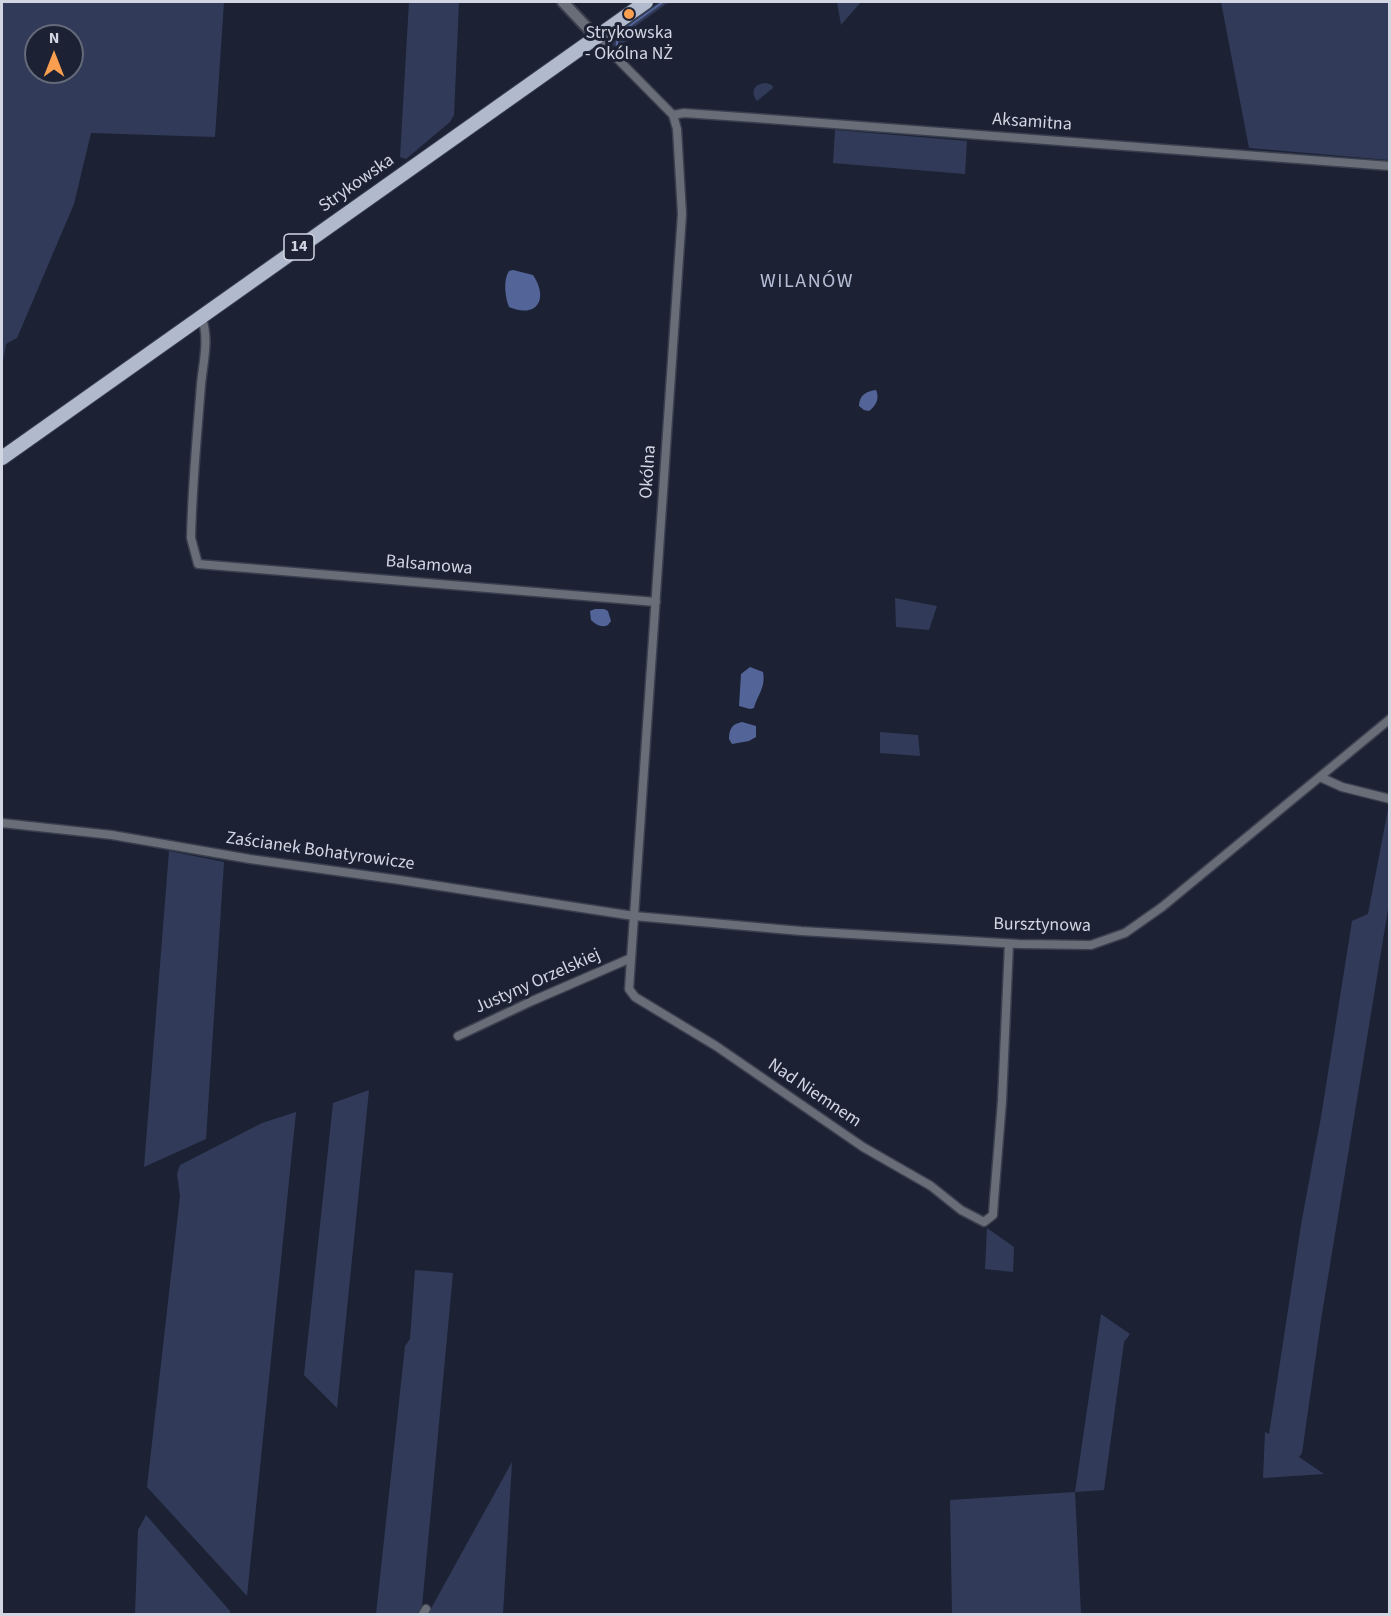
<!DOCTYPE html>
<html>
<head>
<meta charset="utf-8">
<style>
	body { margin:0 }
	#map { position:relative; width:1391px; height:1616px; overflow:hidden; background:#1c2233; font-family:"Source Sans 3",sans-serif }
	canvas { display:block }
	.frame { position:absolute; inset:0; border:3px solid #d2d6e3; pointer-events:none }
	.north { position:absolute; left:24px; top:24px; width:60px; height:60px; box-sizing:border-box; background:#1c2233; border:2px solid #656a79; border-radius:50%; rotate:0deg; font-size:16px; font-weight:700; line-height:24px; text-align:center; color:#d2d6e3 }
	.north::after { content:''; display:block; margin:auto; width:21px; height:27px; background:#fa9f4f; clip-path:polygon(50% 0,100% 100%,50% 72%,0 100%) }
</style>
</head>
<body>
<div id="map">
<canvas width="1391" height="1616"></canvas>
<div class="frame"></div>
<div class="north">N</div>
</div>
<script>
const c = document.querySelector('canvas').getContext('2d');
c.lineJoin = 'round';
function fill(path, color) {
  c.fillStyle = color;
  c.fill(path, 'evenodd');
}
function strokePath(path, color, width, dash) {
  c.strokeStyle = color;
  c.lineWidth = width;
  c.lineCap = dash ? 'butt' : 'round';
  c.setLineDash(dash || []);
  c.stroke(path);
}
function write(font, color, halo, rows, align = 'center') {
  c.font = font + ' "Source Sans 3",sans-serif';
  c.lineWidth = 6;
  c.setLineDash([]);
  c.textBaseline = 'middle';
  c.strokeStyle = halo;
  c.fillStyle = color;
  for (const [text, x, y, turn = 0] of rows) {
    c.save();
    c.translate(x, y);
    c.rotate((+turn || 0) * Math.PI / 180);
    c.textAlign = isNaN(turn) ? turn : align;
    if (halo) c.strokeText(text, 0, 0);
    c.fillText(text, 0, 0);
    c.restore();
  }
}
const green = new Path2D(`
	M2,2H224L215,137L91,133L74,204L17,338L6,344L2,366ZM36,36H72V72H36Z
	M409,2H459L454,115L450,122L406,159L400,157Z
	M659,2H674L666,4L626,33L627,41L615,47L611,43L612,35Z
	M837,2H861L841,25Z
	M1221,2H1389V160L1249,148Z
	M766,83L772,85L773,88L757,101C750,91 754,84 766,83Z
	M835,130L967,141L965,174L833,163Z
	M895,598L937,606L929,630L896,627Z
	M880,732L918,735L920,756L880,753Z
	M1389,804V903L1321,1320L1302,1453L1299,1457L1324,1474L1263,1478L1265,1432L1269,1434L1302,1219L1321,1117L1352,921L1368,914Z
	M169,851L224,862L206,1139L144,1167Z
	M369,1090L337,1408L304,1375L333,1103Z
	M296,1112L247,1596L147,1487L180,1196L177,1174L180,1165L262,1123Z
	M987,1228L1014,1247L1013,1272L985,1269Z
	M415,1270L453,1273L422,1606L417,1614H376L405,1346L410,1339Z
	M1101,1314L1130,1334L1124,1342L1104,1490L1075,1492L1081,1614H952L950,1500L1075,1492Z
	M512,1462L503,1614H428Z
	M146,1515L230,1611V1614H135L138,1530Z`);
const water = new Path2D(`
	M513,270L533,275C549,299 537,319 509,307C505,297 503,280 509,271Z
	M876,390C880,398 876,406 869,411L864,410L859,406C859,395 867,391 876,390Z
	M595,609H604L608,611L611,621L608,625C602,628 596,625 591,620L590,611Z
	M750,667L763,672C766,687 758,694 754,708L750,709L739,706L741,674Z
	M742,722L756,726V737L749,741L732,744L729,739C729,729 732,724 742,722Z`);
const stream = new Path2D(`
	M617,45V35L663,2`);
const minor = new Path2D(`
	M596,37L673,115L677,129L682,214L629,989L635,997L716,1046L863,1147L931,1186L961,1210L984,1222L993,1215L994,1200L1002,1101L1009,944
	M673,115L684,113L755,118L1390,166
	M201,316C210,338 203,362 201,385C197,436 192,487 191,538L198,564L656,602
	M1320,777L1342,787L1390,799
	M2,823L112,835L250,859L400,880L634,916L801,931L1019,944L1091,945L1125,933L1162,907L1390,719
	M458,1036L532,1001L631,958
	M423,1614L426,1609`);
const tertiary = new Path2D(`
	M563,2L596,37`);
const primary = new Path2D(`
	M2,458L646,2`);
const markers = [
	[629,14,6,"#fa9f4f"]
];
const shields = [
	[299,247,30]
];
const shieldNames = [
	["14",299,247]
];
const poiNames = [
	["Strykowska",629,34],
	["- Okólna NŻ",629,55]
];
const streetNames = [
	["Aksamitna",1032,123,4],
	["Strykowska",357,184,-35],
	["Okólna",649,472,-86],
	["Balsamowa",429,566,5],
	["Zaścianek Bohatyrowicze",320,852,8],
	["Bursztynowa",1042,926,1],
	["Justyny Orzelskiej",538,982,-24],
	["Nad Niemnem",814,1094,34]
];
const neighbourhoodNames = [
	["WILANÓW",807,283]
];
fill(green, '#313b59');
fill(water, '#536498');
strokePath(stream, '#536498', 2);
strokePath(minor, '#393f4f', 11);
strokePath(tertiary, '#393f4f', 14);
strokePath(primary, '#393f4f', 16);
strokePath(minor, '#696d77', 8);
strokePath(tertiary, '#696d77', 10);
strokePath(primary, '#b1b9cd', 14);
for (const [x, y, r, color] of markers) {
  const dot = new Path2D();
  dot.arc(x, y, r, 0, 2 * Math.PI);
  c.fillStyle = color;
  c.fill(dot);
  strokePath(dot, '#1c2233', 2);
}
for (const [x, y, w] of shields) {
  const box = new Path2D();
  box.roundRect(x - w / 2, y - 13, w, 26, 4.5);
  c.fillStyle = '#1c2233';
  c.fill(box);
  strokePath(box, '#d2d6e3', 1.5);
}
write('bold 16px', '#d2d6e3', null, shieldNames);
write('18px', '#d2d6e3', '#1c2233', poiNames);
write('18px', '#d2d6e3', '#1c2233', streetNames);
c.letterSpacing = '1.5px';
write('20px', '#b5bed6', '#1c2233', neighbourhoodNames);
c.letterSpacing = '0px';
</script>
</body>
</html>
